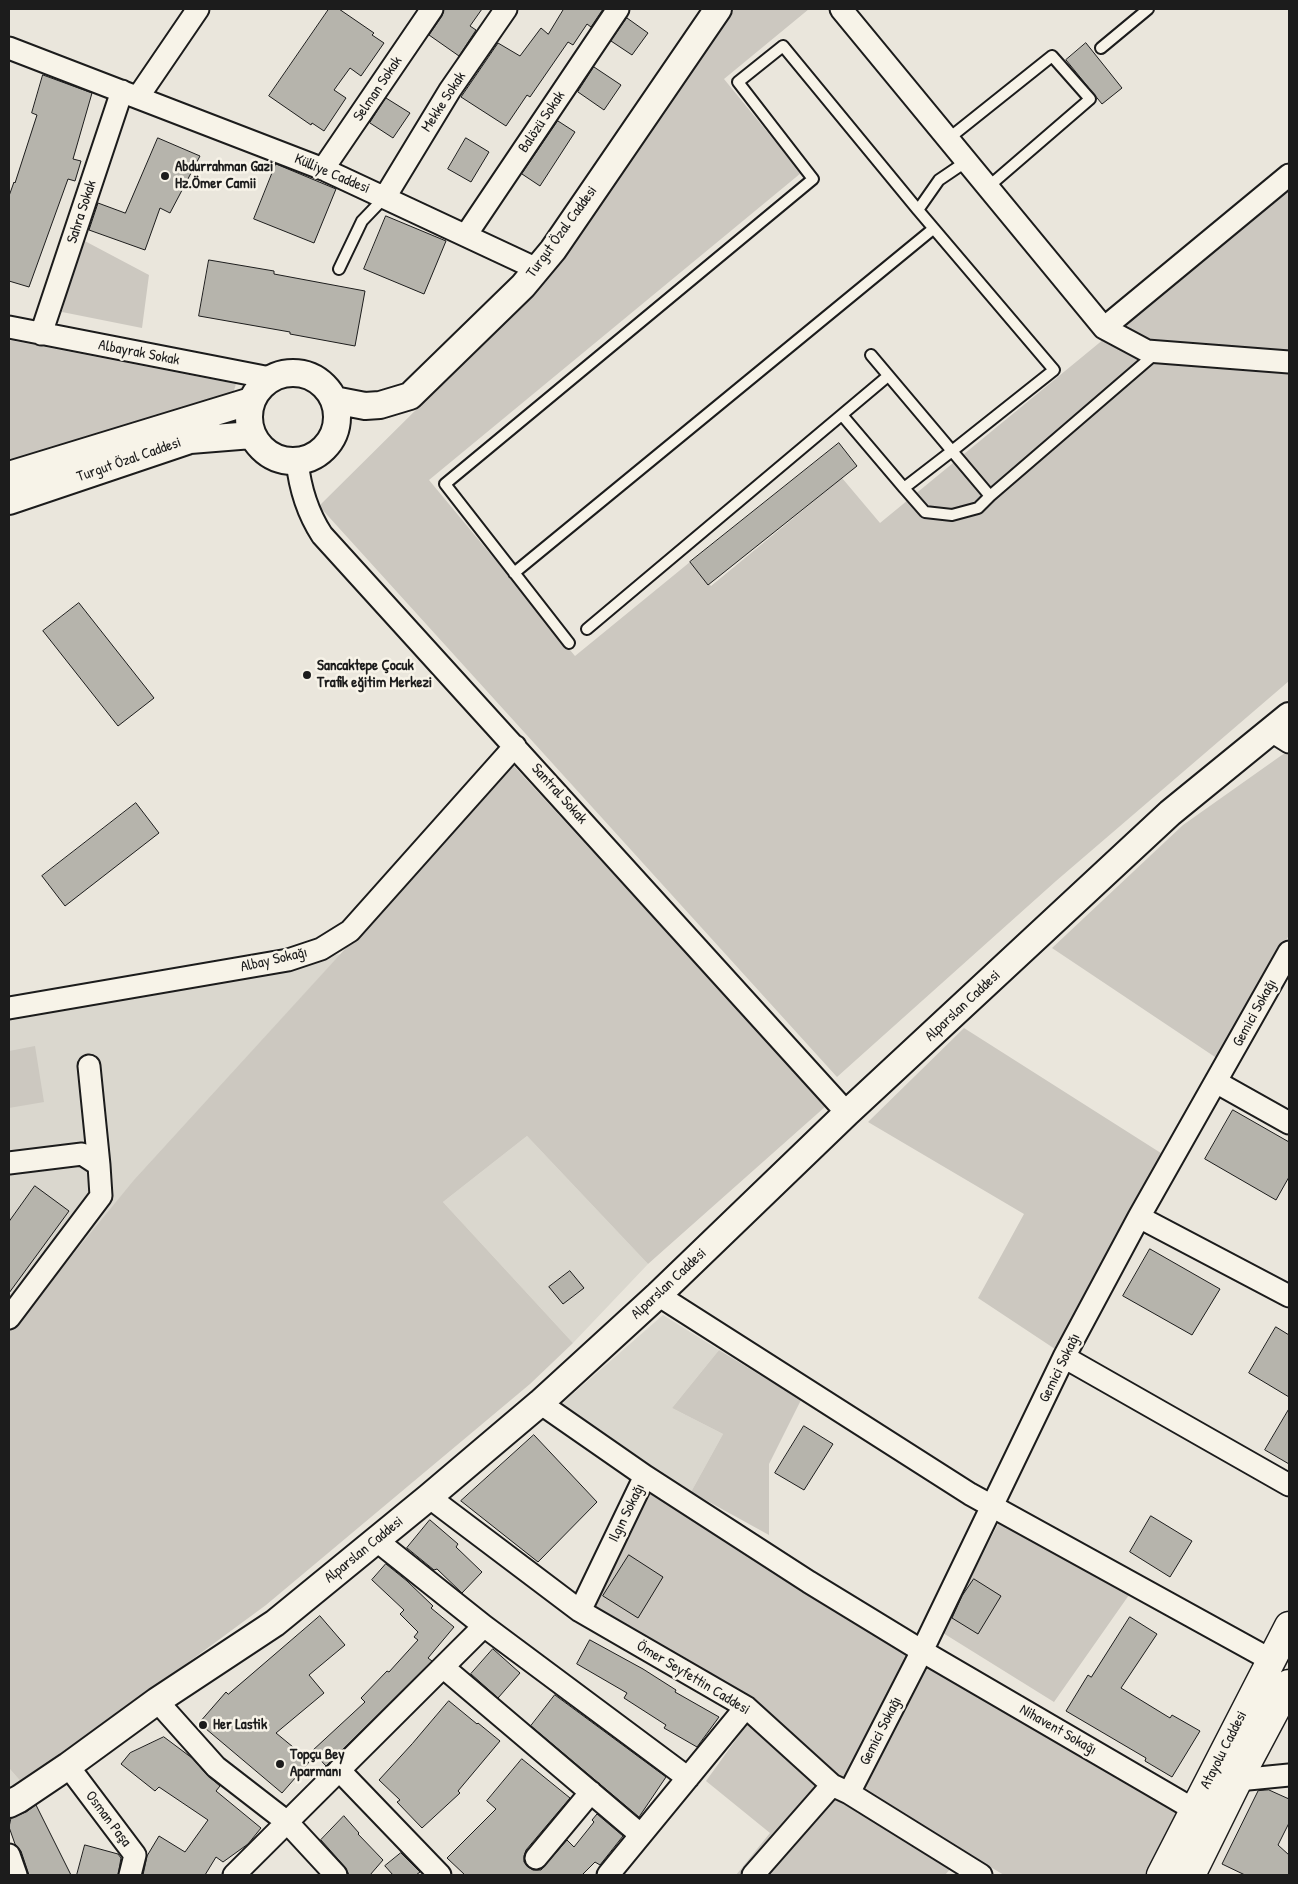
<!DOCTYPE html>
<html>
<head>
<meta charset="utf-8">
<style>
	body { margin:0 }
	#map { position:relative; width:1298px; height:1884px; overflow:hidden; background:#eae6dc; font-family:"Patrick Hand",sans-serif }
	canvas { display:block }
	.frame { position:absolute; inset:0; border:10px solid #1c1c1c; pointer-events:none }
</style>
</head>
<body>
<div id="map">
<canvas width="1298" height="1884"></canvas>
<div class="frame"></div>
</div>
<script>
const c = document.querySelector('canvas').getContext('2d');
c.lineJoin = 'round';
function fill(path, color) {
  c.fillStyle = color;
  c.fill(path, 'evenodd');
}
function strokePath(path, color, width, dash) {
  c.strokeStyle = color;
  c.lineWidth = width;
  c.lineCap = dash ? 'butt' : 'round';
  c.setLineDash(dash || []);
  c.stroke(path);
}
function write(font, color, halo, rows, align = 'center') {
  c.font = font + ' "Patrick Hand",sans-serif';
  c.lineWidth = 5;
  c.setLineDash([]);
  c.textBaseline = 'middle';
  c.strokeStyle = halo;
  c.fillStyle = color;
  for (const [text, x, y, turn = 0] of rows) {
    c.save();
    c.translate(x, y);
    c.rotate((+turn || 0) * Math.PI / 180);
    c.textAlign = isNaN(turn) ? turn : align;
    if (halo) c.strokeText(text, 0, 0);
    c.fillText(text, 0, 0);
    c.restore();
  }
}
const built = new Path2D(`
	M341,954L131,1185L9,1332V1014Z
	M527,1136L648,1264L573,1343L443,1202Z
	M663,1315L719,1350L672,1408L723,1434L691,1492L559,1406Z
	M9,1768L23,1784L9,1790Z`);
const green = new Path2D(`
	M731,9H809L724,79L801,173L429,480L575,656L690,562L711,586L842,478L880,523L1289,187V681L1056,881L837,1077L319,506L543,284Z
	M81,239L149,275L142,328L62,312Z
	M9,340L236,384L230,403L9,466Z
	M1289,750V935L1221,1061L1052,948L1183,825Z
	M513,765L826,1106L648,1264L527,1136L443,1202L573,1343L530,1384L266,1605L23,1784L9,1768V1332L134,1180Z
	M964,1028L1164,1155L1058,1351L978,1298L1024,1214L868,1122Z
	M35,1046L44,1102L9,1108V1051Z
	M719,1350L801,1400L769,1464V1535L691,1492L723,1434L672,1408Z
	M650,1488L1184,1802L1148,1875H1004L965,1852L945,1875H736L770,1833L706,1781L761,1705L594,1608Z
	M1000,1520L1129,1595L1054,1702L943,1633Z`);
const building = new Path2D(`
	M329,9H339L374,33L372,35L384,43L361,76L350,68L334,90L346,98L324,131L312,123L311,125L269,96Z
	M444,9H482L470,26L476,30L459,56L429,35L442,16Z
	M564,9H603L591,27L587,24L573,45L568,42L530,97L527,95L506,126L461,97L498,43L520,56L541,28L548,34Z
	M627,18L648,33L632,55L611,41Z
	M1086,43L1122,88L1102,104L1066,60Z
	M594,67L621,85L604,110L578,92Z
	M43,75L92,93L73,159L81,161L75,181L68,179L29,287L9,281V196L14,182L15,183L37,115L32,113Z
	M386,98L410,113L393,138L370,123Z
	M558,121L575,132L540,186L522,174Z
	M158,138L200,156L170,213L160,208L145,250L89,230L98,203L125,213Z
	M466,138L489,152L471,182L448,169Z
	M276,164L336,189L314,243L254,219Z
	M386,216L446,241L424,294L364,269Z
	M209,260L274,271V274L365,291L355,346L290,334V332L199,316Z
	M839,443L857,466L708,585L690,562Z
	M79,603L154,698L118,726L43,631Z
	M136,803L159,833L65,906L42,876Z
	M1233,1110L1289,1142V1177L1276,1200L1205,1159Z
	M35,1186L69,1211L9,1293V1222Z
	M1150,1249L1220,1289L1192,1335L1123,1296Z
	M570,1271L584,1288L563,1304L549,1287Z
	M1276,1327L1289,1335V1397L1249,1373Z
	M1289,1409V1464L1265,1450Z
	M804,1426L833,1444L804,1490L775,1473Z
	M534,1435L597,1502L538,1562L461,1501Z
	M1151,1516L1192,1541L1170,1577L1130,1552Z
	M430,1520L458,1544L456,1547L482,1572L462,1593L437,1569L434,1570L407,1548Z
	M629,1555L663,1577L638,1618L603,1596Z
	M386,1564L407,1581L433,1606L431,1608L454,1627L428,1658L432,1661L326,1766L312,1751L365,1702L361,1698L387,1671L389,1672L418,1640L414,1637L418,1632L400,1614L404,1610L372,1580Z
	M974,1579L1001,1596L978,1634L952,1618L962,1596Z
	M320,1616L345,1645L309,1675L324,1693L276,1733L310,1761L282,1793L199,1723L226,1692L228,1694Z
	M1130,1617L1157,1634L1121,1688L1170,1718L1172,1715L1200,1731L1172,1777L1145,1761L1146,1758L1066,1711L1088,1675L1091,1677Z
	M590,1640L643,1669L676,1690L675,1692L719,1717L697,1747L664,1728L666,1725L624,1698L627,1693L577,1664Z
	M493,1649L520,1673L498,1698L471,1674Z
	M555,1695L666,1777L639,1817L531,1726Z
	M449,1701L477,1724L478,1723L500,1741L458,1791L460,1793L422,1828L397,1802L400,1800L379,1780L412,1744Z
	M164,1737L192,1758L207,1775L220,1786L216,1791L261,1828L248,1844L223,1862L216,1857L205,1875H143L147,1856L159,1836L185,1852L208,1820L159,1787L155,1791L121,1764L130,1753Z
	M522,1759L570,1798L526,1850L524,1856V1862L528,1867L533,1870H541L567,1840L574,1847L594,1822L592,1820L597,1814L623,1836L600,1865L595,1862L582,1875H465L447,1858L496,1809L487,1801Z
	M1269,1790L1289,1799V1823L1278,1845L1289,1855V1875H1245L1222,1864L1258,1791Z
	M36,1805L71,1875H29L21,1851L15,1844L9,1827L11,1818L26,1812Z
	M344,1816L359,1833L358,1834L383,1860L370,1875H349L345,1867L321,1840Z
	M85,1845L118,1854L121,1858L118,1875H77Z
	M401,1853L420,1872L416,1875H393L385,1866Z`);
const service = new Path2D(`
	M1101,48L1148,9
	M948,139L1052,56L1090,99L988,187
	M339,269L362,221L385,197
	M871,355L952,451L1054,370L918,210
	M842,415L904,488L952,451L990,496L978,508L952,515L925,512L904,488
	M990,496L1156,353
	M514,573L933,229
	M587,629L888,376
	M569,643L445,484L813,179L738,82L783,46L918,210L939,180L967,161`);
const minor = new Path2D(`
	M841,9L1104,328L1147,351L1289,362
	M9,48L323,169L537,269
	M138,97L198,9
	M323,169L432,9
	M385,197L450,90L506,9
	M466,235L618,9
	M9,327L270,378
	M1104,328L1289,175
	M41,334L122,91
	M297,461C300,489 307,512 322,535L847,1113
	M1270,730L1289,742
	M9,1008L288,960L321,949L350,931L515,746
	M89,1066L99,1165
	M1216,1082L1289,1123
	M9,1163L82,1154L99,1165L101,1196L9,1318
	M1139,1217L1289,1296
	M658,1295L970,1494L1271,1660
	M1064,1357L1289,1485
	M540,1403L645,1476L580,1611
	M645,1476L809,1582L922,1651L1193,1809
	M429,1497L580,1611L746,1707L832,1785L849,1793L981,1875
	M484,1626L688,1778
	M443,1667L641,1835
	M157,1701L216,1767L287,1822L336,1875
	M68,1766L135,1855L130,1875
	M339,1770L440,1875
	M1238,1780L1289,1775
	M849,1793L922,1651L1064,1357L1139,1217L1289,952
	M9,1855L16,1875
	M536,1858L591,1792
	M234,1875L484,1626L376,1540
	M608,1875L746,1707
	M753,1875L832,1785`);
const tertiary = new Path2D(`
	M249 417a44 44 0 1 1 88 0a44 44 0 1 1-88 0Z
	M334,400L365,406L380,405L410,396L523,286L553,250L718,9
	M9,475L251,401
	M9,501L190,440L252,435
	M9,1804L19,1799L68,1766L157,1701L275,1623L429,1497L540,1403L658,1295L847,1113L1170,813L1289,716`);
const primary = new Path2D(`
	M1161,1875L1289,1626
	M1191,1875L1238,1780L1289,1684`);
const markers = [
	[165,176,5,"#1c1c1c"],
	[307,675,5,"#1c1c1c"],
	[203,1725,5,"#1c1c1c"],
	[280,1764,5,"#1c1c1c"]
];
const streetNames = [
	["Selman Sokak",378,89,-56],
	["Mekke Sokak",444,102,-57],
	["Balözü Sokak",542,122,-56],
	["Külliye Caddesi",332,174,23],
	["Sahra Sokak",82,212,-72],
	["Turgut Özal Caddesi",562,232,-54],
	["Albayrak Sokak",139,353,11],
	["Turgut Özal Caddesi",129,460,-19],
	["Santral Sokak",559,794,48],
	["Albay Sokağı",274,960,-13],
	["Alparslan Caddesi",963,1006,-43],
	["Gemici Sokağı",1255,1013,-61],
	["Alparslan Caddesi",669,1284,-43],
	["Gemici Sokağı",1060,1368,-64],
	["Ilgın Sokağı",627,1513,-64],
	["Alparslan Caddesi",364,1550,-39],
	["Ömer Seyfettin Caddesi",693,1678,31],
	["Nihavent Sokağı",1058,1730,30],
	["Gemici Sokağı",881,1731,-63],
	["Atayolu Caddesi",1224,1750,-63],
	["Osman Paşa",108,1819,53]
];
const poiNames = [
	["Abdurrahman Gazi",175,167],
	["Hz.Ömer Camii",175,184],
	["Sancaktepe Çocuk",317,666],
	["Trafik eğitim Merkezi",317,683],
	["Her Lastik",213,1725],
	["Topçu Bey",290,1755],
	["Aparmanı",290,1772]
];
fill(built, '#dad7ce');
fill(green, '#ccc8c0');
fill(building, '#b6b4ac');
strokePath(building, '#1c1c1c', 1);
strokePath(service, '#1c1c1c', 14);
strokePath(minor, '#1c1c1c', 25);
strokePath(tertiary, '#1c1c1c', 30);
strokePath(primary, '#1c1c1c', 31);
strokePath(service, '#f7f3e8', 10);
strokePath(minor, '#f7f3e8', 21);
strokePath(tertiary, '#f7f3e8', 26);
strokePath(primary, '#f7f3e8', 28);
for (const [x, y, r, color] of markers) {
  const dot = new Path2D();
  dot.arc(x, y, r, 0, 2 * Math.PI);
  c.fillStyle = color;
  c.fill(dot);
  strokePath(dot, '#f7f3e8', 2);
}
write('15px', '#1c1c1c', '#f7f3e8', streetNames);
write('bold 15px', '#1c1c1c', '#f7f3e8', poiNames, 'left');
</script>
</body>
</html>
